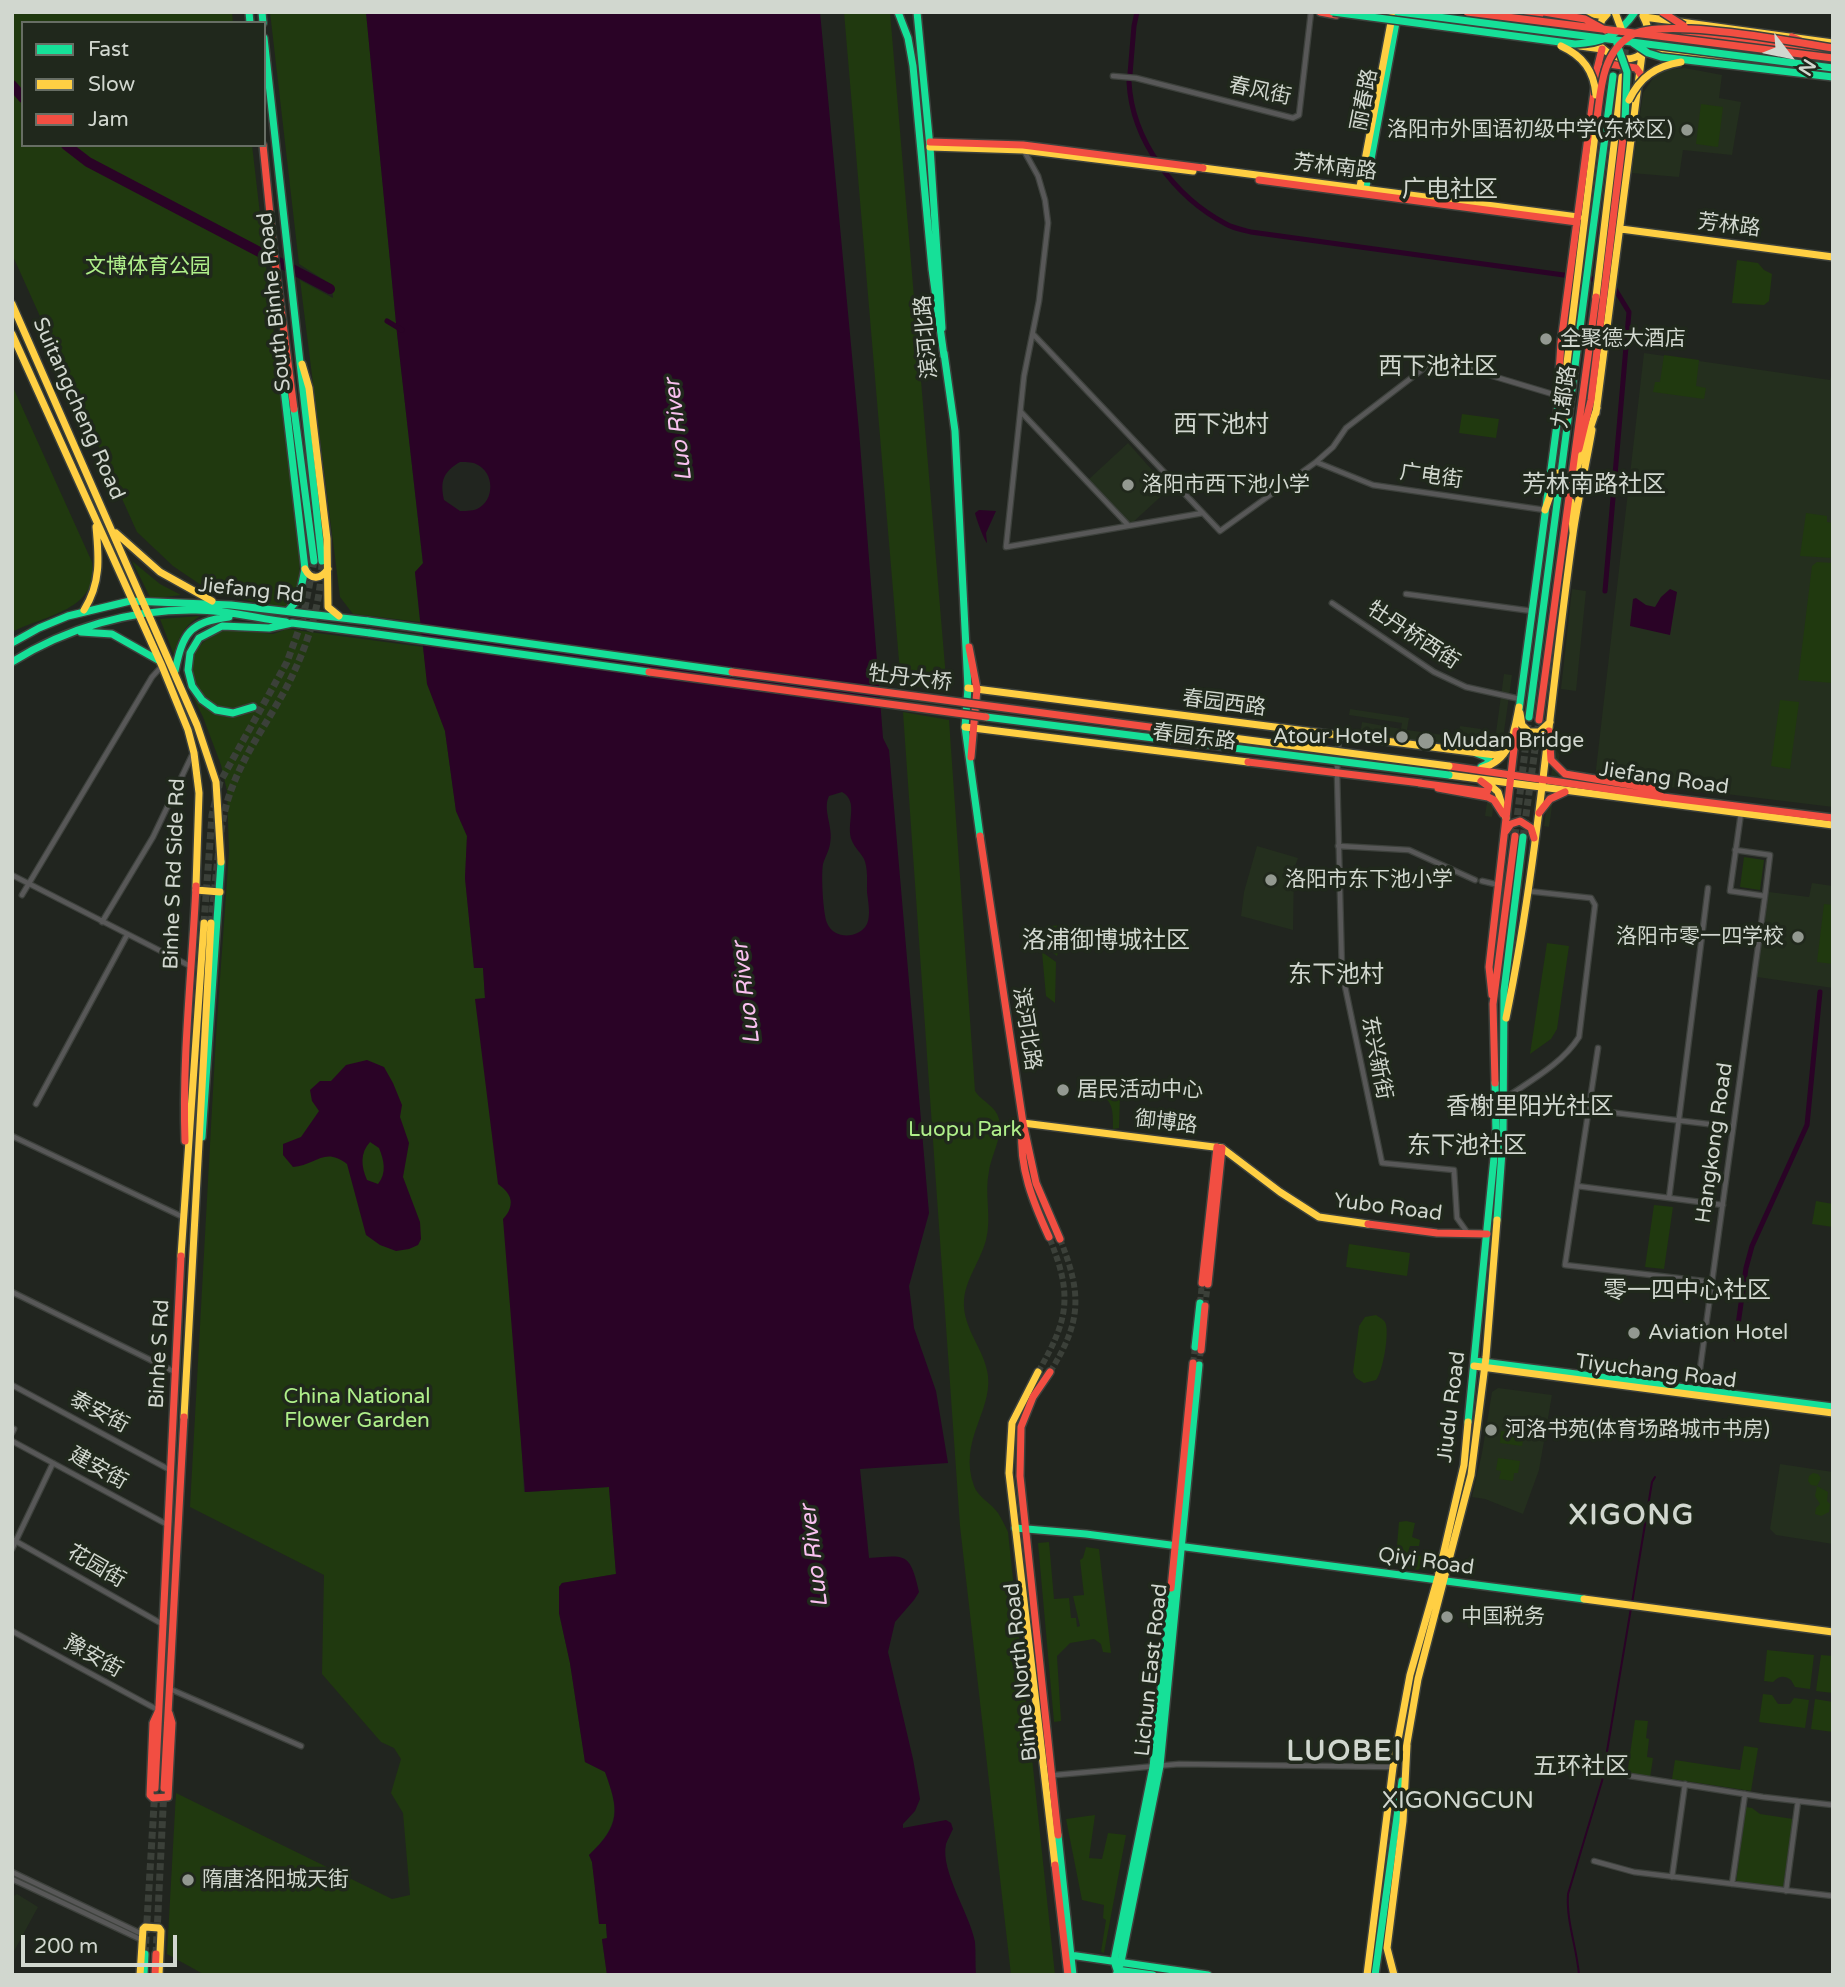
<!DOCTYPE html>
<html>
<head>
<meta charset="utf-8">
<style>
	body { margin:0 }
	#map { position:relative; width:1845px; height:1987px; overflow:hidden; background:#21251f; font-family:"Varela Round",sans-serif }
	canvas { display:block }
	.frame { position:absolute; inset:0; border:14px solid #d1d7cf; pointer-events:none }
	.legend { position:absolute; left:21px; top:21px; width:245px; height:126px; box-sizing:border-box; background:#20281c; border:2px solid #676e64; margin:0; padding:9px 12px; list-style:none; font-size:21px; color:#d1d7cf }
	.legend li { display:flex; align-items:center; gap:14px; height:35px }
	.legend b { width:35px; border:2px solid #676e64 }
	.north { position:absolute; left:1754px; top:21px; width:70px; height:70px; -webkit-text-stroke:5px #20281c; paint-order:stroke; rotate:122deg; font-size:19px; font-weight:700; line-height:28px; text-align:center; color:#d1d7cf }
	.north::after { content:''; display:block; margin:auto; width:24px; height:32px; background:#d1d7cf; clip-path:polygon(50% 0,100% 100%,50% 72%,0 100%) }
	.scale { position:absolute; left:21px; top:1935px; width:156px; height:32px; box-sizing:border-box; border:4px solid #d1d7cf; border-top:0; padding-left:9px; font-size:21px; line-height:24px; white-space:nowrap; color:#d1d7cf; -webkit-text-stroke:5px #20281c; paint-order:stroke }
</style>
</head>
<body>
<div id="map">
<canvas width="1845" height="1987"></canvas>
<div class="frame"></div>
<ul class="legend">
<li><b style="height:9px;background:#16e098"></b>Fast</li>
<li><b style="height:9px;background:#ffcf43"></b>Slow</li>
<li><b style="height:9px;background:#f24e42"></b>Jam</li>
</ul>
<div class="north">N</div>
<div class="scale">200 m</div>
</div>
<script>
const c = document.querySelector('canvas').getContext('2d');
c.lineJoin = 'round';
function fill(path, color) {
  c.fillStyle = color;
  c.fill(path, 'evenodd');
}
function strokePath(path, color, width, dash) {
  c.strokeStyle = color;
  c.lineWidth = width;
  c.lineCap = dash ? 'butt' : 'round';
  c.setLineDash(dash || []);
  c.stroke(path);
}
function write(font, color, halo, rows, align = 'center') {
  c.font = font + ' "Varela Round","Noto Sans SC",sans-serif';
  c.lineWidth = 7;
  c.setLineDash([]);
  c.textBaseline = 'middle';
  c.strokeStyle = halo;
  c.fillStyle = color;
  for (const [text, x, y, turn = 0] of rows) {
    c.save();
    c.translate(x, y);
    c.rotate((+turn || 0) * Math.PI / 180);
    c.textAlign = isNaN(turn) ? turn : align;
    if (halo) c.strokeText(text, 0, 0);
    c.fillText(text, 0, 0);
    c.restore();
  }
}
const built = new Path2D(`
	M1685,68L1722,75L1719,98L1741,102L1732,155L1683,150L1679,177L1632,173L1643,93L1658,71Z
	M1644,353L1830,380L1833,366V807L1595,778Z
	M1128,443L1169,489L1131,524L1088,480Z
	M1572,589L1586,591L1576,691L1561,689Z
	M1504,674L1512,675L1498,774L1550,782L1556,744H1561L1557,774L1562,775L1560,786H1555L1549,827L1544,826L1549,788L1497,781L1492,817L1485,816L1493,760L1359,742L1362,722L1401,729L1402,723L1349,715L1350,709L1409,718L1407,730L1458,737L1460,726L1481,729L1479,736L1466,734L1465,738L1490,741L1495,740Z
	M1257,846L1298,858L1294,869L1293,930L1241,916L1244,892Z
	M1812,883L1833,886V988L1757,977L1769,892L1809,897Z
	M1498,1388L1552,1395L1539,1470L1523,1514L1485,1499L1472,1497L1482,1453L1492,1392Z
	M1780,1464L1833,1472V1544L1776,1535L1770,1529Z
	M17,1894L38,1907L12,1955V1897Z`);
const green = new Path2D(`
	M12,12H232L233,23H23V145H252L300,559L298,595L292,603L281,608L224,595L201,585L173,566L137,532L12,254Z
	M270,12H366L397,333L423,564L415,572L420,622L353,614L340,597L300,280L333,298L332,285L299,264Z
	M844,12H890L947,690L901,684Z
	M1701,104L1723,107L1718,147L1696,144Z
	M1737,260L1758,263L1764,270L1772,274L1769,301L1764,305L1732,303Z
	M1664,355L1699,360L1696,386L1706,388L1704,399L1653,392L1655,382H1660Z
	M12,385L92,562C100,610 45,615 12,632Z
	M1462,414L1499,419L1496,438L1459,433Z
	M1806,513L1827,516V522L1833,523V558L1800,556Z
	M132,561L160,584L181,595L151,599Z
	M1817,562L1833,563V683L1798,680L1812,566Z
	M200,616C184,626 178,637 174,655L160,619Z
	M233,629L273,634L287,629L423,647L428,684L445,731L456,811L467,836L465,878L474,968L483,967L485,999H476L511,1202L509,1213L524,1492L609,1487L616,1574L562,1583L559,1587V1613L570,1663L585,1762L605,1772C619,1810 620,1825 589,1855L592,1862L600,1924H606L607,1939L602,1940L607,1975H205L167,1954L176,1793L392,1899L410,1895L403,1813L391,1793L401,1759L394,1748L381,1742L322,1674L324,1575L190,1507L216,1036L229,852L227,791L221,765L203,717L192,695C209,716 229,723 254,710L251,703C194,729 161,641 233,629Z
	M1780,700L1799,702L1790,769L1771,766Z
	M903,712L949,720L975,1091C981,1101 996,1106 999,1119C1003,1136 992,1154 989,1171C984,1194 992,1217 986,1240C980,1262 966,1278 964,1300C962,1329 985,1349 988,1376C992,1412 958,1441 974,1486C978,1497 991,1503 998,1513C1002,1519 1005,1526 1008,1532L1055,1975H1011L960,1526Z
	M1744,857L1764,860L1760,890L1740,887Z
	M1824,904L1833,905V964L1817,962Z
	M1066,925L1057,956L1049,950V926Z
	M1547,943L1569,946L1557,1029L1551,1039L1530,1054Z
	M1042,952L1056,962L1055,1003L1046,996Z
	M1094,1083L1117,1085V1092L1120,1096L1119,1128L1113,1129C1113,1111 1114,1098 1094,1093L1092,1084Z
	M1816,1201L1833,1204V1227L1812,1224Z
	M1654,1205L1673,1207L1664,1269L1645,1267Z
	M1349,1244L1410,1253L1407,1276L1346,1267Z
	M1376,1315C1380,1318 1382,1318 1385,1322C1390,1331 1383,1372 1376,1380L1364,1383L1356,1378L1353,1372L1359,1326L1365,1317Z
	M1509,1421H1514L1512,1433L1524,1434L1522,1446L1500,1443L1501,1431L1508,1432Z
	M1498,1458L1520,1461L1518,1473H1514L1513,1481L1499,1479L1501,1471L1496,1470Z
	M1813,1473L1818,1474L1821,1478L1817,1486L1828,1492L1827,1501L1830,1504L1829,1512L1821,1516L1815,1514L1816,1508L1820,1504L1815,1496L1817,1486L1811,1485L1808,1481L1809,1476Z
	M1406,1521L1415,1523L1412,1537L1420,1540L1419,1546H1410L1408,1552L1411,1555L1424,1556L1422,1566L1418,1570L1399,1567L1396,1557L1399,1522Z
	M1049,1542L1054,1599L1069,1598L1071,1618H1076L1077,1627L1080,1626L1073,1596L1084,1595L1080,1560L1083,1558L1086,1547L1099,1549L1111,1653L1103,1652L1101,1644L1094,1639L1070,1643L1057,1656L1061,1721L1054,1722L1038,1543Z
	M1767,1650L1814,1655L1810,1689L1795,1687L1791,1680C1784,1675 1779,1676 1773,1682L1764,1681Z
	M1821,1655L1833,1656V1693L1816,1691Z
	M1763,1694L1772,1695L1778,1704H1790L1794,1698L1809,1700L1805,1728L1759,1722Z
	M1815,1699L1833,1702V1732L1811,1729Z
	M1635,1720L1648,1721L1646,1738L1649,1739L1647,1757L1653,1758L1650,1778L1627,1775Z
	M1744,1746L1758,1748L1751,1791L1672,1779L1675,1760L1740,1770Z
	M1746,1807L1752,1808L1760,1814L1793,1819L1783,1888L1736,1882Z
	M1095,1815L1089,1858L1102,1859L1108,1833L1126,1835L1104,1953L1101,1952L1106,1920L1103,1918L1104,1905L1082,1900L1066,1819Z`);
const water = new Path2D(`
	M366,12H820L859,431L883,738L889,750L929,1213L909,1286L914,1328L936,1391L948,1463L860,1469L869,1558C906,1555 910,1552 919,1592L914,1600L895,1622L888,1652L913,1759L920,1799L915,1811L903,1824V1828L946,1820L951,1823L953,1829C951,1833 948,1839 946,1844C940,1871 970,1914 975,1942C976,1953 975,1964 976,1975H607L602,1939L607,1938L606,1924H599L592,1862L589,1855C621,1825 619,1810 605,1772L585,1762L570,1663L559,1613V1587L562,1583L616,1574L609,1487L525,1492L503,1219C516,1205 512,1194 498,1184L475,999L485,998L483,968H474L465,878L467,836L456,811L445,731L427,684L415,572L423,563L397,333ZM460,462C464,462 472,462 476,464C495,472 495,501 477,509C472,511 464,511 460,511L444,500C440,481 443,472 460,462ZM842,792C860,802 845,824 852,841C855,848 861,853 864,859C868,868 867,882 867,892C868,901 871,915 867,924C859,939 834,940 827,923C823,913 821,875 823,864C825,857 829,851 830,844C834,827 822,810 829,796Z
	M979,510L996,511L986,533L987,543C984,540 976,518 975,513Z
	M1670,589L1677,592L1670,635L1630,626L1633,599L1636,598L1646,605L1655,607L1661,597Z
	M367,1060L384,1067L393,1083L402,1105L400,1117L409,1143L403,1177L420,1222L421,1239L418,1245L409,1249L396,1251L380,1245L366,1235L347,1164C324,1146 315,1166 293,1167L283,1155V1144L301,1137L319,1111L312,1101L310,1090L320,1081H331L346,1065ZM370,1142L379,1148C384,1160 387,1173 378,1184L367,1180C361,1166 360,1153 370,1142Z`);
const stream = new Path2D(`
	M1632,1603L1652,1482L1655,1477
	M1579,1975C1577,1948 1566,1921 1568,1894L1602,1781L1631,1608`);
const canal = new Path2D(`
	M1130,74L1134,26L1137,12
	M1129,82C1132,141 1175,197 1226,224C1233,228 1243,230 1251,232L1600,280L1615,289L1629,312L1605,591
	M387,321L402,330
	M1736,1339L1746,1268L1752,1246L1807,1125L1820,992`);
const river = new Path2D(`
	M12,85L23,98
	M66,145L88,162L330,289`);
const secondaryTunnel = new Path2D(`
	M1200,1303L1202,1283
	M1205,1306L1208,1284
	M1193,1363L1195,1347
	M1199,1365L1201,1350
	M1038,1372C1069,1319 1073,1295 1049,1237
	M1050,1372C1082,1321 1082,1294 1060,1239`);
const primaryTunnel = new Path2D(`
	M1622,77L1627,36
	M221,832C228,775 258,739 285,690C306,650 321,607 322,561
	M1515,836L1529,717
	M1523,837L1539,720
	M204,923L212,815L220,782L287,662L303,618L314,561
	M211,923L219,848
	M145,1954L155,1788
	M156,1954L164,1788`);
const street = new Path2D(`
	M1113,76L1136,78L1293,118L1299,115L1311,12
	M1023,149L1038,176L1045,200L1048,223L1039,301L1024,376L1006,547L1203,513
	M1033,334L1220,531L1316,462L1333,447L1346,428L1436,359L1559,396
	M1021,412L1128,525
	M1316,462L1373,485L1545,510
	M1406,594L1532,611
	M1332,603L1434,672L1466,687L1520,699
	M1339,736L1337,773L1342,972L1382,1163L1454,1170L1457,1218L1467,1232
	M1338,846L1409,850L1475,880
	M1735,850L1770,855L1765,896L1730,891L1741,813
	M12,875L190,966
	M1482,881L1499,885
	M22,895L152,677L162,666
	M102,922L153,837L193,753
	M1598,1048L1565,1265L1712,1282
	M1504,1099C1530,1081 1562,1064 1579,1037L1595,905L1591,898L1527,891
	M36,1104L127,935
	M1550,1105L1733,1127
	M12,1136L183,1217
	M1577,1186L1723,1205
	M1669,1198L1708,888
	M12,1292L175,1372
	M12,1385L170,1470
	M1697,1391L1765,896
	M12,1433L14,1429
	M12,1441L168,1525
	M12,1539L164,1625
	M12,1549L53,1463
	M12,1631L158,1710
	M170,1689L301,1746
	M1044,1776L1179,1764L1393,1767
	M1630,1776L1763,1797L1833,1805
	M1594,1861L1634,1872L1833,1896
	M12,1872L142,1934
	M1672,1877L1685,1784
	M12,1879L142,1940
	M1732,1884L1745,1794
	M1786,1891L1798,1801`);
const fast = new Path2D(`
	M249,12L250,23
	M262,12L263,23
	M898,12L908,38L913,66L932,269L944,356
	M917,12L930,147L942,328
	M1369,12L1442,21
	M264,38L322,561
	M1365,192L1397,17
	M944,353L955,431L968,688L965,727L980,836
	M286,359L283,380L305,569L299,598L288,611
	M294,409L314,561
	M81,632L112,634L158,660
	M12,643L39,628L68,616L130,601L231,605L368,621
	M12,662C66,628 132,609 196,610C226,610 256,618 286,622
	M175,671C183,633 189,622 229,617
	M253,707L233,713L216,710L202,700L192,686L188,670L190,653L199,638L222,626L269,628L292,623L370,633
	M1519,710L1557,424L1559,374
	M1529,717L1613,76
	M1476,753L1489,758L1487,764L1481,767
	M202,1137L221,862
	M1497,1220L1503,1138L1504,991L1523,837
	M1195,1347L1200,1303
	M1475,1361L1833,1407
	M1468,1422L1496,1137L1495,1083
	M1015,1528L1086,1534L1584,1599
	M1058,1835L1073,1975
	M1070,1955L1208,1975
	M144,1975L145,1954
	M1116,1975L1121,1962L1160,1766L1199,1365
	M1153,1975L1117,1970L1114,1961L1153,1767L1171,1588
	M1375,1975L1402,1781`);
const slow = new Path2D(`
	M1580,12L1605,16
	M1644,17L1833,43
	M1598,30L1602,20L1609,12
	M1580,46L1602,49
	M1601,47C1630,74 1662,51 1643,16
	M1651,48L1833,73
	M930,147L1023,150L1193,171
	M1203,168L1578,217
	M1359,192L1392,17
	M1621,229L1833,257
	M1596,297L1622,77
	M12,304L197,725L216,782L221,862
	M12,334L162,666L188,730L194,753L199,793L196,886
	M302,364L309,388L327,539L328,607L339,616
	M1596,413L1642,54
	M1564,423L1567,363L1597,118
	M1576,471L1597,408
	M1571,502L1573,532
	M1545,510L1558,473
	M116,533L160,572L212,601
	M305,569C311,581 321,579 328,569
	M84,610C101,583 99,558 96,527
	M968,688L1495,755L1502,754L1506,750
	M1520,713L1522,725L1529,732H1539L1550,722
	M965,727L1248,762
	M1482,768C1511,760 1514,733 1519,707
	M1449,775L1833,825
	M1488,783L1498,792L1506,818
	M196,890L220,892
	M1506,1018C1539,858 1550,696 1573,534C1578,499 1586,465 1592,430
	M1023,1123L1222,1148L1280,1192L1319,1217L1368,1224
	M181,1256L204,923
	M1474,1366L1833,1413
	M1038,1372L1012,1423L1009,1473L1055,1865
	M184,1417L211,923
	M1584,1599L1833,1632
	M1406,1749L1418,1679L1471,1475L1486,1357L1497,1220
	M140,1975L143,1929L145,1927L159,1928L161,1931L159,1975
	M1367,1975L1393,1767L1410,1675L1438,1577L1464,1465L1468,1422
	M1394,1975L1387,1948L1403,1821L1407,1745`);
const jam = new Path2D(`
	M1320,12L1336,15
	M1506,12L1582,22
	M1653,30L1833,53
	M1792,37L1807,44
	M1605,66L1609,64L1636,68L1641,75
	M930,142L1023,145L1203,168
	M263,145L274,254L294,409
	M1259,180L1577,222
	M1559,374L1561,342L1597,69L1602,49
	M1579,449L1591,400L1625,121
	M969,647L977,689L971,757
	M1539,720L1596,297
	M1549,731L1551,760L1565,774L1655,789L1662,797
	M1248,762L1421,783
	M1449,766L1663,797L1833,818
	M1419,783L1487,792L1489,787L1481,781
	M1438,788L1488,797L1494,800L1503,814
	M1539,813L1550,799L1565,792
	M1506,831L1511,824L1520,821L1531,828L1534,838
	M980,836L1023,1123L1036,1183L1060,1239
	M1492,995L1489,967L1516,731
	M1495,1083L1493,1004L1515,836
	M1022,1129C1019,1168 1033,1202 1049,1237
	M185,1141C182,1056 192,971 196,886
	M1368,1224L1437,1233L1487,1234
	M1202,1283L1217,1147
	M1208,1284L1222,1148
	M1201,1350L1205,1306
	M1050,1372L1033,1397L1021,1427L1020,1476L1058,1835
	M1171,1588L1193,1363
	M158,1712L153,1723L150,1795L153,1798L168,1797L172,1723L169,1713
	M155,1788L181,1256
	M164,1788L184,1417
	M1055,1865L1068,1975
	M155,1975L156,1954`);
const fastBridge = new Path2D(`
	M1333,12L1575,44C1603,43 1619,35 1635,12
	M1399,12L1833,68
	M1633,43L1648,53L1661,57L1833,77
	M1617,44L1627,72L1625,121
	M368,621L732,672
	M370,633L649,672
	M986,717L1449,775`);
const slowBridge = new Path2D(`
	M1615,12L1622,31
	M1561,46C1583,56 1594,71 1596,95
	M1629,100C1640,77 1656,66 1681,62
	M1210,735L1449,766`);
const jamBridge = new Path2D(`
	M1467,12L1833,58
	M1544,12L1585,19L1605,30
	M1662,12L1684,26
	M1597,118C1601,88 1602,54 1630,36C1661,16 1793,42 1833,48
	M649,672L986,717
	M732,672L1210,735`);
const markers = [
	[1687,130,7,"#939991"],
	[1546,339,7,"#939991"],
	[1128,485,7,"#939991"],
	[1402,737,7,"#939991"],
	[1426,741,9,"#939991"],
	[1271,880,7,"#939991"],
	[1798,937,7,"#939991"],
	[1063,1090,7,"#939991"],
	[1634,1333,7,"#939991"],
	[1491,1430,7,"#939991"],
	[1447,1617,7,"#939991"],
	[188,1880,7,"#939991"]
];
const streetNames = [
	["春风街",1260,92,12],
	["丽春路",1365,100,-79],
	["芳林南路",1335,168,7],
	["芳林路",1729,226,7],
	["South Binhe Road",275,302,-96],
	["滨河北路",927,337,-95],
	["九都路",1565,397,-82],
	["Suitangcheng Road",78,409,66],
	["广电街",1431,477,8],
	["Jiefang Rd",251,591,6],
	["牡丹桥西街",1413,636,33],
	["牡丹大桥",910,679,7],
	["春园西路",1224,704,7],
	["春园东路",1194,738,7],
	["Jiefang Road",1664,779,8],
	["Binhe S Rd Side Rd",175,874,-88],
	["滨河北路",1026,1029,81],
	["东兴新街",1376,1058,79],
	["御博路",1166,1123,7],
	["Hangkong Road",1715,1143,-82],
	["Yubo Road",1388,1208,7],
	["Binhe S Rd",160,1354,-87],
	["Tiyuchang Road",1656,1372,7],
	["Jiudu Road",1452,1407,-83],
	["泰安街",99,1413,28],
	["建安街",98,1469,29],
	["Qiyi Road",1426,1562,8],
	["花园街",96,1567,30],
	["豫安街",93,1657,29],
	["Lichun East Road",1152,1670,-84],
	["Binhe North Road",1022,1672,-96]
];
const poiNames = [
	["洛阳市外国语初级中学(东校区)",1673,130,"right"],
	["全聚德大酒店",1560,339],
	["洛阳市西下池小学",1142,485],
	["Atour Hotel",1388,737,"right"],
	["Mudan Bridge",1442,741],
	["洛阳市东下池小学",1285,880],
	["洛阳市零一四学校",1784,937,"right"],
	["居民活动中心",1077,1090],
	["Aviation Hotel",1648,1333],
	["河洛书苑(体育场路城市书房)",1505,1430],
	["中国税务",1461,1617],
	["隋唐洛阳城天街",202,1880]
];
const parkNames = [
	["文博体育公园",148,267],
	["Luopu Park",965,1130],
	["China National",357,1397],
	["Flower Garden",357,1421]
];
const waterNames = [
	["Luo River",679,430,-97],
	["Luo River",747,993,-97],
	["Luo River",815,1556,-97]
];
const quarterNames = [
	["广电社区",1450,191],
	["西下池社区",1438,368],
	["西下池村",1221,426],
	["芳林南路社区",1594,486],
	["洛浦御博城社区",1106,942],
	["东下池村",1336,976],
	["香榭里阳光社区",1530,1108],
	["东下池社区",1467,1147],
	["零一四中心社区",1687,1292],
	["五环社区",1581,1768],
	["XIGONGCUN",1458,1802]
];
const districtNames = [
	["XIGONG",1632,1517],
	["LUOBEI",1345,1753]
];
fill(built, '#242f1e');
fill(green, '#20390f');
fill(water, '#2a0326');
strokePath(stream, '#2a0326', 2);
strokePath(canal, '#2a0326', 5);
strokePath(river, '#2a0326', 10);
strokePath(secondaryTunnel, '#3b4039', 6, [6, 3]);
strokePath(primaryTunnel, '#3b4039', 7, [7, 3.5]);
strokePath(street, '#3d413c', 7);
strokePath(fast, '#3d413c', 10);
strokePath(slow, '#3d413c', 10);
strokePath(jam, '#3d413c', 10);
strokePath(street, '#585858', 4.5);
strokePath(fast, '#16e098', 7);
strokePath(slow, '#ffcf43', 7);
strokePath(jam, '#f24e42', 7);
strokePath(fastBridge, '#3d413c', 10, []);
strokePath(slowBridge, '#3d413c', 10, []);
strokePath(jamBridge, '#3d413c', 10, []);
strokePath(fastBridge, '#16e098', 7);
strokePath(slowBridge, '#ffcf43', 7);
strokePath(jamBridge, '#f24e42', 7);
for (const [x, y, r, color] of markers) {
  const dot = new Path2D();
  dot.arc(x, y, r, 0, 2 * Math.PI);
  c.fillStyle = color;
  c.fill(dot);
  strokePath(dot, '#20281c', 2.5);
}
write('21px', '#d1d7cf', '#20281c', streetNames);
write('21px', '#d1d7cf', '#20281c', poiNames, 'left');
write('21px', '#afef8a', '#20281c', parkNames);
write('italic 23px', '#f9c0ef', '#20281c', waterNames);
write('24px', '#d1d7cf', '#20281c', quarterNames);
c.letterSpacing = '2px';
write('bold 28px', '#d1d7cf', '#20281c', districtNames);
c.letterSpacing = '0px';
</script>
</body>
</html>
